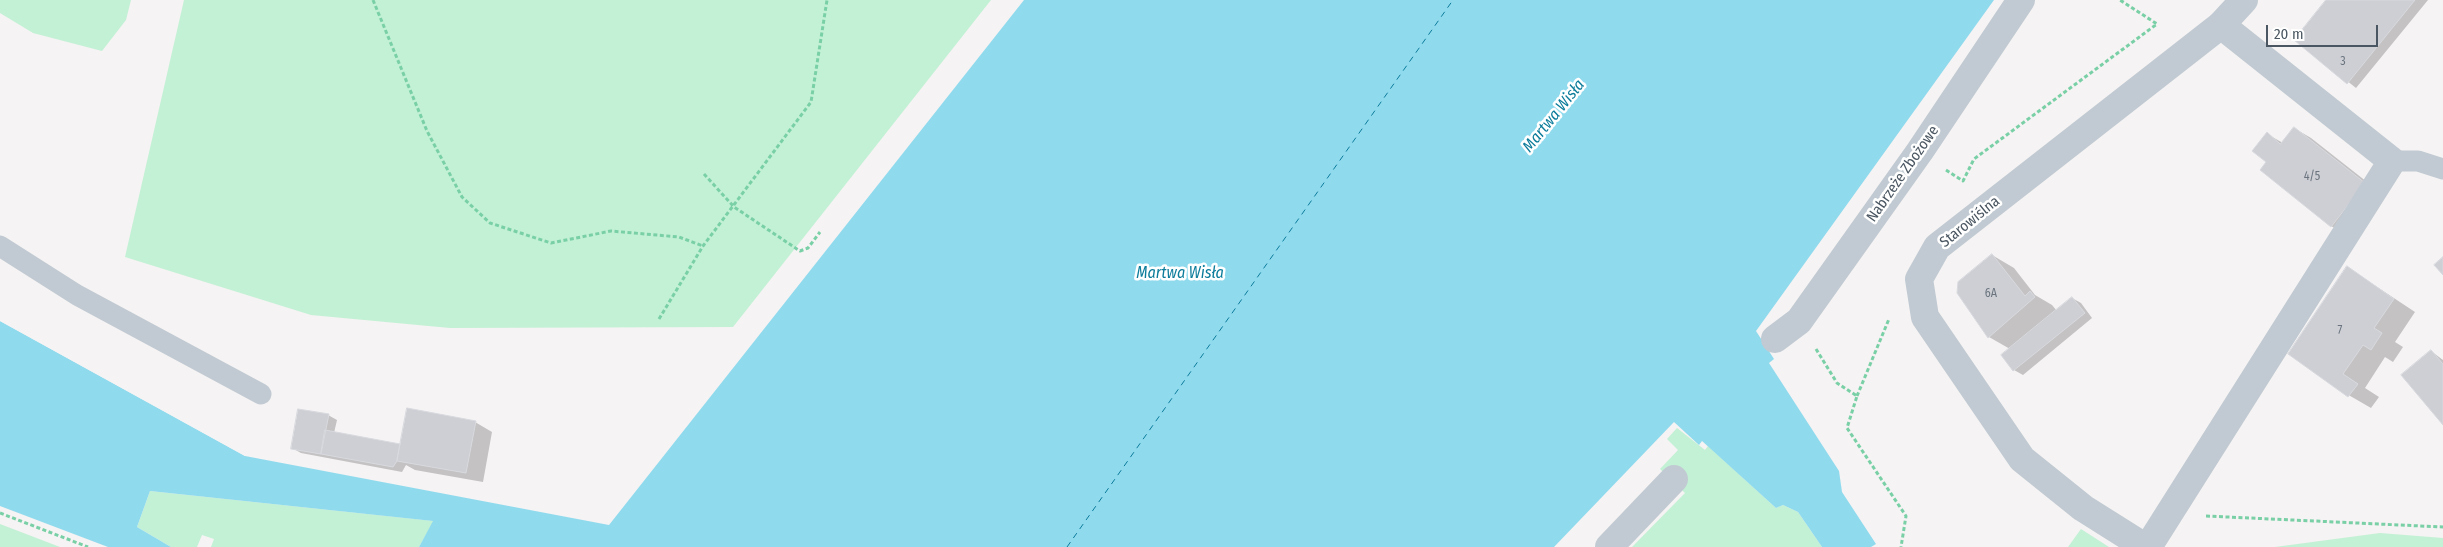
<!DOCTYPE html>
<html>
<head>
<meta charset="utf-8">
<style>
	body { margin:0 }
	#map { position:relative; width:2443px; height:547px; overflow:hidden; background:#f5f3f3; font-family:"Fira Sans Condensed",sans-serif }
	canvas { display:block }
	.scale { position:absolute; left:2266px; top:25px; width:112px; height:22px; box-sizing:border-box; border:2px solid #4a5661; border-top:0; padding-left:6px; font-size:15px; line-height:18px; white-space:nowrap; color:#4a5661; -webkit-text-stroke:4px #fff; paint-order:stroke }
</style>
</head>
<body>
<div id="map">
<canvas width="2443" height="547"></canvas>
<div class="scale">20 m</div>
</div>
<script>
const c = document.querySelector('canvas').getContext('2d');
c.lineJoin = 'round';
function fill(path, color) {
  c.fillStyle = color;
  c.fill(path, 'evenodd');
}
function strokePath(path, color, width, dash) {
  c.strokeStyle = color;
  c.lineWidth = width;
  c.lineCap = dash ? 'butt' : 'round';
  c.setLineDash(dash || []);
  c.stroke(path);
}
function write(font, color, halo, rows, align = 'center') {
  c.font = font + ' "Fira Sans Condensed",sans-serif';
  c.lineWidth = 5;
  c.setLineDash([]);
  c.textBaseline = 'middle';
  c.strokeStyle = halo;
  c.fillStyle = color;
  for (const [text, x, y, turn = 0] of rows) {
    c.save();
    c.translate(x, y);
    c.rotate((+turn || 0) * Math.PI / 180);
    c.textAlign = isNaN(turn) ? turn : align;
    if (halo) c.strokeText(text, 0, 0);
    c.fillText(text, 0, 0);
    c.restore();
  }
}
const green = new Path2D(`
	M0,0H131L126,20L102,51L33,33L0,13Z
	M184,0H991L733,327L450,328L311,315L125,257Z
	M1677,428L1705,450L1708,446L1776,508L1783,505L1798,512L1822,547H1632L1685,493L1660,469L1678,450L1667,439Z
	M150,491L434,521L419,547H211L214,539L202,535L197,547H171L137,527Z
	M0,524L60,547H0Z
	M2081,529L2109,547H2068Z
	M2380,533L2443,538V547H2275Z`);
const water = new Path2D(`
	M1024,0H1994L1756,331L1774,359L1769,363L1839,471L1842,492L1876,544L1871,547H1822L1798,512L1783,505L1776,508L1702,441L1699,445L1674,422L1554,547H419L433,521L150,491L137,527L171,547H108L0,506V321L245,456L609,525Z`);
const pier = new Path2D(`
	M0,318L1,319L246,454L245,456L0,321Z`);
const shadow = new Path2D(`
	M2328,0H2428L2356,88L2296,40Z
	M2294,128L2311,138L2381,193L2348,235L2331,226L2268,162L2267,134L2283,143Z
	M1992,255L2014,268L2035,295L2052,305L2057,311L2072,298L2081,303L2092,318L2023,375L2014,370L2010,349L1989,337Z
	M2347,267L2415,312L2395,342L2403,347L2393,362L2385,357L2365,388L2379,397L2371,408L2333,386Z
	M2431,351L2443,360V423Z
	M328,415L337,420L334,433L401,445L475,422L492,432L483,482L415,470L406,465L402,472L301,453L292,448Z`);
const ferry = new Path2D(`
	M1067,547L1453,0`);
const building = new Path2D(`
	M2326,0H2415L2347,84L2294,40Z
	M2294,127L2365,183L2331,227L2260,170L2266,162L2252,151L2267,132L2280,144Z
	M1992,254L2025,296L2030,291L2035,297L1988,338L1957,293L1958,282Z
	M2443,257V275L2434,265Z
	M2347,266L2394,299L2374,328L2382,333L2371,350L2363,345L2343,374L2358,384L2348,397L2288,354Z
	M2072,297L2085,313L2013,371L2001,355Z
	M2431,350L2443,364V425L2401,375Z
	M407,408L476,421L466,473L397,461Z
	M298,409L329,414L321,454L291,449Z
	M325,430L400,444L397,461L393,467L321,454Z`);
const path = new Path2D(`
	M373,0L427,131L462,197L490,223L551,243L611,231L679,237L703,246
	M1946,170L1963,181L1974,159L2157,24L2120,0
	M704,174L734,207L800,251L808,248L820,232
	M659,319L703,246L811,102L827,0
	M1816,349L1837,383L1857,396L1847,428L1906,516L1901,547
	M1857,396L1889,319
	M0,513L88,547
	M2206,516L2443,527`);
const service = new Path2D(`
	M2392,161H2418L2443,169
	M0,246L77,295L261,394`);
const pedestrian = new Path2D(`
	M1775,339L1799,321L1920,151L2021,0
	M1609,547L1674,479`);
const minor = new Path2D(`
	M2148,547L2392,161L2221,25`);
const tertiary = new Path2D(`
	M2145,547L2083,508L2022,459L1925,317L1919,279L1937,247L2221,25L2244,0`);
const numberNames = [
	["3",2343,62],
	["4/5",2312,177],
	["6A",1991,294],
	["7",2340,331]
];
const streetNames = [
	["Nabrzeże Zbożowe",1903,174,-55],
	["Starowiślna",1970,222,-39]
];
const waterNames = [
	["Martwa Wisła",1554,116,-51],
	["Martwa Wisła",1180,274]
];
fill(green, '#c3f1d5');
fill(water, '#90daee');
fill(pier, '#f5f3f3');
fill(shadow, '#0003');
strokePath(ferry, '#0c7c9b', 1, [6, 5]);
fill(building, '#cdcfd5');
strokePath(building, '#d7d9de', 1);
strokePath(path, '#7ad0a6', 3, [4, 2.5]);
strokePath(service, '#c1cad2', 21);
strokePath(pedestrian, '#c1cad2', 28);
strokePath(minor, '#c1cad2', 28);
strokePath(tertiary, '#c1cad2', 28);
write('12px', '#6b747e', null, numberNames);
write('15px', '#4a5661', '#fff', streetNames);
write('italic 16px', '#0c7c9b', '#fff', waterNames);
</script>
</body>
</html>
